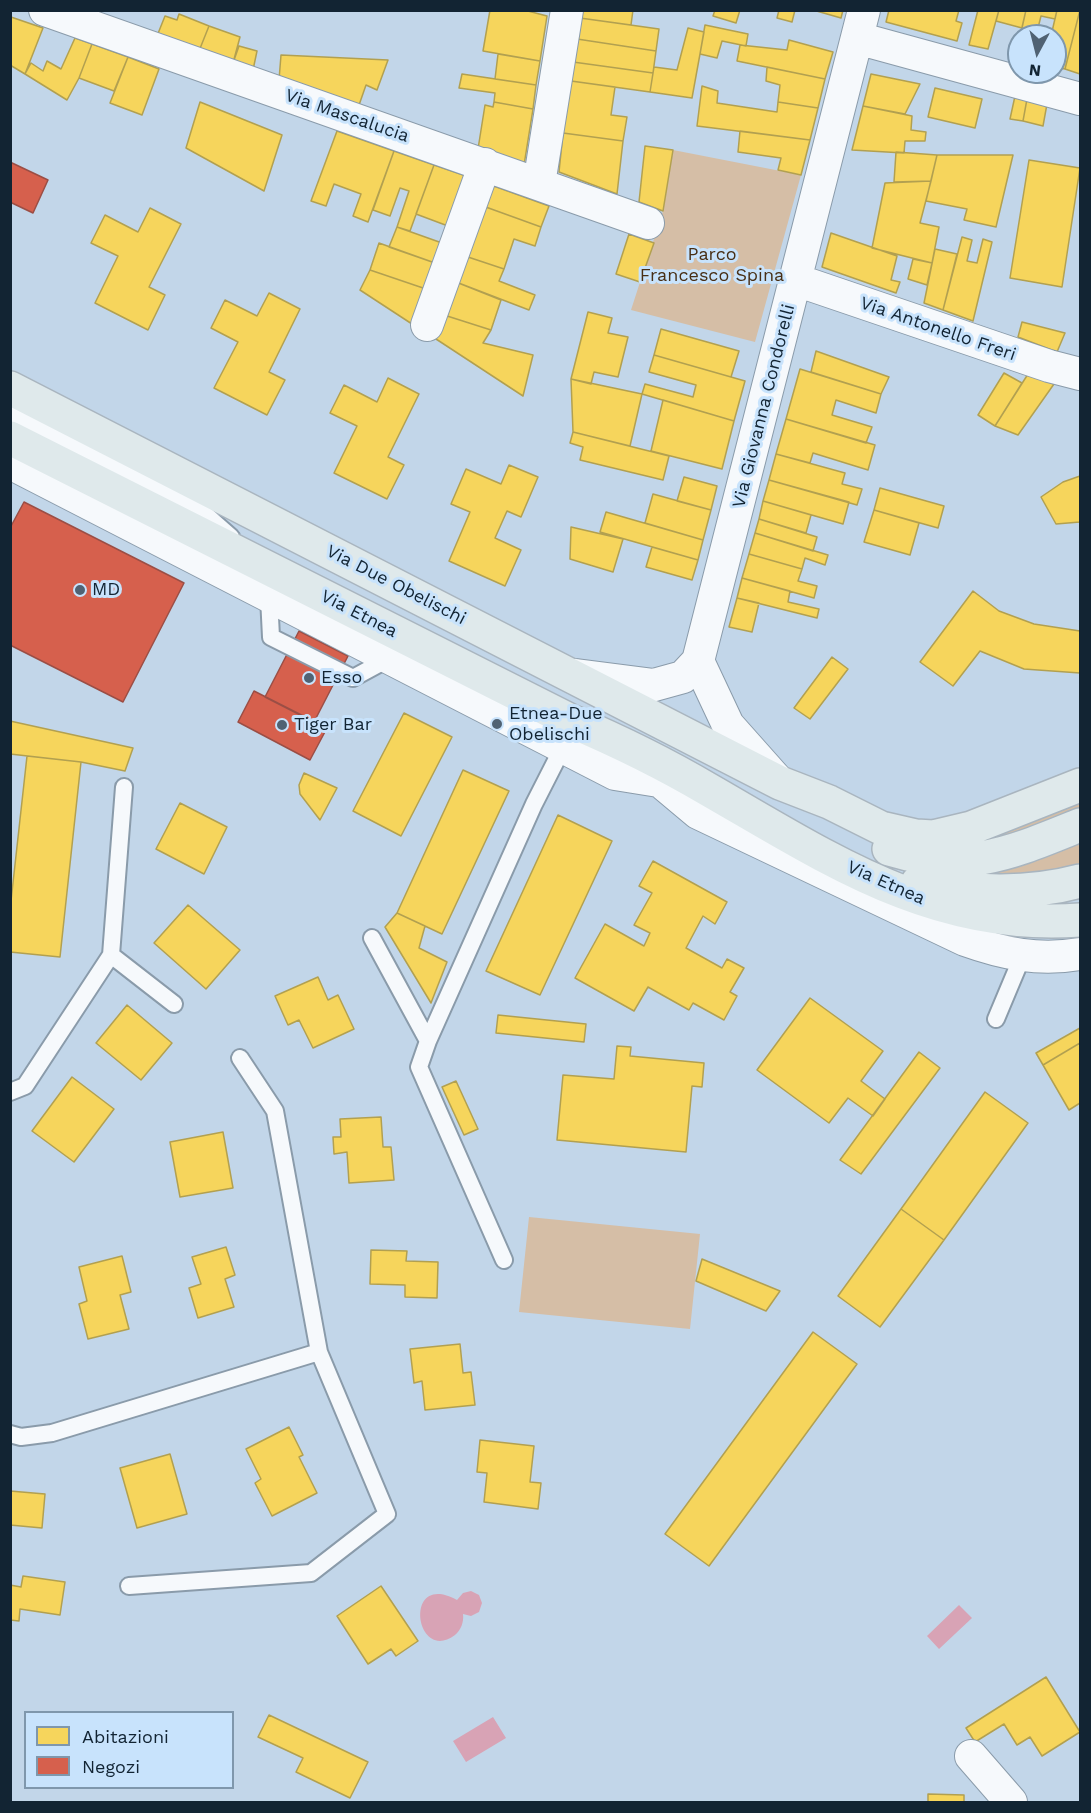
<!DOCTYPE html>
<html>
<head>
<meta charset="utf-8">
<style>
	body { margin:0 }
	#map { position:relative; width:1091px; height:1813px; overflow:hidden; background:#c2d6e9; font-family:"Work Sans",sans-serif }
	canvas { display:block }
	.frame { position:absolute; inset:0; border:12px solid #122433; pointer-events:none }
	.legend { position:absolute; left:24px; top:1711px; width:210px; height:78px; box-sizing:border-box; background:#c8e3fc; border:2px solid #7f97ac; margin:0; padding:8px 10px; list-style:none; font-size:18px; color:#122433 }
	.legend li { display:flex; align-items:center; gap:12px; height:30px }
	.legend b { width:30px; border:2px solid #7f97ac }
	.north { position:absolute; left:1007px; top:24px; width:60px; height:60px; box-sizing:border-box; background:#c8e3fc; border:2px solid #7f97ac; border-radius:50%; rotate:187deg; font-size:16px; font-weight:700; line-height:24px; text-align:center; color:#122433 }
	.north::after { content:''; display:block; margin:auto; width:21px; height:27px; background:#506273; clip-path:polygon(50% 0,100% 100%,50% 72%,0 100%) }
</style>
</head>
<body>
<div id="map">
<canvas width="1091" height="1813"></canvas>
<div class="frame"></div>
<ul class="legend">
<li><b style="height:16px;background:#f6d55c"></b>Abitazioni</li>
<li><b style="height:16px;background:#d6604d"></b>Negozi</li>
</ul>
<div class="north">N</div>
</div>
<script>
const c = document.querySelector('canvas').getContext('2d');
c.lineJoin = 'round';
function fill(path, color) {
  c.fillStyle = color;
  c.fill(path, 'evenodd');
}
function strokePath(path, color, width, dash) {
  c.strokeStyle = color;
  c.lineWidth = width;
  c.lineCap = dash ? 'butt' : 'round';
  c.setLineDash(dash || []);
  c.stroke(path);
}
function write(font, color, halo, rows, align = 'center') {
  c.font = font + ' "Work Sans",sans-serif';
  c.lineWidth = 6;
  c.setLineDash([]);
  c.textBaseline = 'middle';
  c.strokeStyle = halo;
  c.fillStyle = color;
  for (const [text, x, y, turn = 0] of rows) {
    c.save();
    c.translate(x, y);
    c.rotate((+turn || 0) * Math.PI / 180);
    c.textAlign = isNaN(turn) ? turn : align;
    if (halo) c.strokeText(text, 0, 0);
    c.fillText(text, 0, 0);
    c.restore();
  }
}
const green = new Path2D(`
	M673,150L801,175L755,342L631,310L663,211Z
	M1080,799V809L1036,826L979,843L974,842Z
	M1080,838V866L1013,876L978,875Z
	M529,1217L700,1234L690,1329L519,1312Z`);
const water = new Path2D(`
	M471,1591L479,1595L482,1603L479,1612L471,1616L463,1614C464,1622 461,1630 455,1635C415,1665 402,1570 457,1600L463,1593Z
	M959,1605L972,1618L939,1649L927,1636Z
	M493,1717L506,1738L466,1762L453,1741Z`);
const homes = new Path2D(`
	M490,10H524L547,16L540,61L483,51Z
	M581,10H633L631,25L580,18Z
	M715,10H740L736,23L713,16Z
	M779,10H795L792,22L777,18Z
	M813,10H843L841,18Z
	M889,10H959L956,21L962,23L957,41L886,22Z
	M978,10H999L988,49L969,45Z
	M999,10H1026L1022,28L996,21Z
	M1026,10H1057L1055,19L1041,16L1036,36H1020Z
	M1057,10H1080L1065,69L1055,67V36H1051Z
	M1080,10V74L1065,69Z
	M179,14L209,26L199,51L157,36L165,16L177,20Z
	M11,17L43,28L25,74L10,65Z
	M580,18L659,29L656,51L577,39Z
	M705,25L748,34L746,46L722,41L717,58L700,54Z
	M209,26L240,37L233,63L199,51Z
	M688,28L704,32L692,98L650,92L654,67L677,70Z
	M75,38L92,44L79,78L67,100L25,74L31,63L43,71L47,61L61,69Z
	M577,39L656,51L653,73L573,62Z
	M789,40L833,52L825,79L737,61L740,45L787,50Z
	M92,44L128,57L114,91L79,78Z
	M239,46L257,51L253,70L233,63Z
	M498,54L540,61L536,85L495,79Z
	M281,55L388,60L377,90L366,85L358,108L279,80Z
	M128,57L159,69L142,115L110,103Z
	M573,62L653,73L650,92L571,81Z
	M767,67L825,79L818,108L778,102L780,85L766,81Z
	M462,74L536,85L533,109L494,102L495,93L459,88Z
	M871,74L920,84L905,114L863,106Z
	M571,81L615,87L611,115L627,117L623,141L563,133Z
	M702,86L718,91L717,103L777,112L778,102L818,108L810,140L697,126Z
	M935,88L982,99L975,128L928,117Z
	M1015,96L1027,99L1023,121L1010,119Z
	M1027,99L1047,104L1043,126L1023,121Z
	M200,102L282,135L264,191L186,148Z
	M494,102L533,109L524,165L478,149L485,105L493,107Z
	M863,106L912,116L911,130L926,132L925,141H905L904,153L852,150Z
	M337,131L394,151L368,222L353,216L361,194L334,184L326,206L311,201Z
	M740,131L810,140L801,175L778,170L781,158L738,152Z
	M563,133L623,141L617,194L559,172Z
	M645,146L673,150L663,211L639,202Z
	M394,151L434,165L410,231L397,227L409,191L400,188L390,216L373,210Z
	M896,152L937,155L931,181L894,182Z
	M937,155H1013L996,227L964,220L967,209L926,201Z
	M1029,160L1080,168L1062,287L1010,278Z
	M434,165L466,176L448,226L416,214Z
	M931,181L920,223L939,227L932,263L872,248L885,183Z
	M491,185L549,206L541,227L483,206Z
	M483,206L541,227L535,246L514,239L504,269L465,256Z
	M150,208L181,224L149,287L165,295L148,330L95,303L118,256L91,243L105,215L138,232Z
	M397,227L442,243L435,263L389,247Z
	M831,233L897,256L891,280L900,282L896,293L822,267Z
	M629,234L654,243L640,282L616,274Z
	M962,237L972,240L967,261L977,263L983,239L992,242L973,321L943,310Z
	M379,243L435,263L426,289L370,270Z
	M935,249L957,254L943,310L924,303Z
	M465,256L504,269L499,281L535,295L529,310L456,282Z
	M913,259L932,263L927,285L908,279Z
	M370,270L426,289L412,324L360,290Z
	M456,282L501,300L491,330L444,315Z
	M269,293L300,309L269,372L285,380L267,415L214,388L238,342L211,328L225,300L257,316Z
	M588,312L612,318L608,333L628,337L618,377L594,372L591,384L571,379Z
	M444,315L491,330L483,343L533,355L523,396L436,339Z
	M1022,322L1065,333L1057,352L1018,337Z
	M661,329L739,351L731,377L654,355Z
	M816,351L889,377L881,394L811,372Z
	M654,355L745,381L734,421L642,394L645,384L693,397L696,385L649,372Z
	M800,369L881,394L876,413L836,400L832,415L872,427L866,443L786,419Z
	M1004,373L1022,383L995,426L978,415Z
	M1028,374L1054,384L1018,435L995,426Z
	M388,378L419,394L388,457L404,465L387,499L334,473L357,426L330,413L344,385L377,402Z
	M571,379L642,394L630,446L573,432Z
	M663,400L734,421L722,469L651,451Z
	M786,419L875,445L868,470L813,453L810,463L776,454Z
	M573,432L669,456L663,480L580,460L583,447L570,443Z
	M776,454L845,473L842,484L862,489L857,505L769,480Z
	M509,465L538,477L521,517L507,511L495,538L521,550L505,586L449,561L470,512L451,504L466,469L501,484Z
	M1080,476V522L1056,524L1041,497L1063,482Z
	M684,477L717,486L711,510L677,501Z
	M769,480L849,502L843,524L763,501Z
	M880,488L944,506L938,528L874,510Z
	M653,494L711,510L703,540L645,523Z
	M763,501L811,515L806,533L759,519Z
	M874,510L919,523L910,555L864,542Z
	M606,512L703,540L698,560L600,532Z
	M759,519L817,537L813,551L755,533Z
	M571,527L623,539L613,572L570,559Z
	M755,533L828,555L825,565L805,558L802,569L749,554Z
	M652,547L698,560L692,580L646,567Z
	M749,554L802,569L798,581L817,586L814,598L742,578Z
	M742,578L790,591L788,602L819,609L817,618L737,598Z
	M973,591L999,611L1034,624L1080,631V673L1024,669L980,651L953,686L920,662Z
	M737,598L759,603L752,632L729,627Z
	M832,657L848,669L810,719L794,708Z
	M404,713L452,737L401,836L353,811Z
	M10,721L133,748L125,771L81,762L10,754Z
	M27,756L81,762L60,957L10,952V910Z
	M463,770L509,791L442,934L397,913Z
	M304,773L337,788L320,820L300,794L299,785Z
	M180,803L227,827L204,874L156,849Z
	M558,815L612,841L540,995L486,971Z
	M653,861L727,902L715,924L703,916L686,948L722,968L727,959L744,968L730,992L737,996L724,1020L693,1003L689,1010L648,987L634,1011L575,978L605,924L644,946L650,933L634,925L652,893L639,886Z
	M188,905L240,950L206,989L154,943Z
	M397,913L425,926L419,948L447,962L431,1003L385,927Z
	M318,977L328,1000L338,995L354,1029L313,1048L299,1020L288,1025L275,996Z
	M810,998L883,1051L861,1081L885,1099L873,1116L848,1098L829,1123L757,1070Z
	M127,1005L172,1043L141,1080L96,1043Z
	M498,1015L586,1024L584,1042L496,1033Z
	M1080,1028V1043L1043,1065L1036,1053Z
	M1080,1043V1103L1069,1110L1043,1065Z
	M617,1046L631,1047L630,1056L704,1063L702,1087L692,1086L686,1152L557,1140L563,1075L614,1079Z
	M919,1052L940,1068L861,1174L840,1160Z
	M72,1077L114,1109L74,1162L32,1131Z
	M456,1081L478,1129L464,1135L442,1087Z
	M985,1092L1028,1123L944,1240L901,1209Z
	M381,1117L383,1147H391L394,1180L349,1183L347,1152L334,1154L333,1137H341L340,1119Z
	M223,1132L233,1188L180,1197L170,1142Z
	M901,1209L944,1240L880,1327L838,1296Z
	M226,1247L235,1275L225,1279L234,1307L198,1318L189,1288L201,1284L192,1257Z
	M371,1250L407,1251L406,1261L438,1262L437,1298L405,1297V1285L370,1284Z
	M122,1256L131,1292L120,1295L129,1329L88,1339L79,1304L87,1301L79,1267Z
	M702,1259L780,1291L766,1311L696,1281Z
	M813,1332L857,1364L709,1566L665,1534Z
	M460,1344L463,1373L471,1372L475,1405L425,1410L422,1381L414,1383L410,1349Z
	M289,1427L303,1455L299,1457L317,1493L272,1516L255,1483L261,1479L246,1449Z
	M480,1440L534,1446L530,1482L541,1483L538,1509L484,1502L487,1473L477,1472Z
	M170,1454L187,1514L137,1528L120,1468Z
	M10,1491L45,1494L42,1528L10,1525Z
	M23,1576L65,1582L60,1615L20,1609L19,1621L10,1620V1585L21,1587Z
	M381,1586L418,1641L396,1656L391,1649L368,1664L337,1616Z
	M1046,1677L1080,1732L1042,1756L1030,1737L1017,1745L1004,1724L975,1742L966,1728Z
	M269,1715L368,1762L350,1798L296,1772L303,1758L258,1737Z
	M928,1794L964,1795V1802H928Z`);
const shops = new Path2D(`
	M10,162L48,180L33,213L12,203L10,205Z
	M24,502L184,583L123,702L10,645V528Z
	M299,631L348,656L314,722L265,697Z
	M254,691L327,728L310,760L238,722Z`);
const service = new Path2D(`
	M10,413L198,508L231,537
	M269,597L271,637L353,678L388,659
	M372,938L428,1041L534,804L563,747
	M111,955L174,1004
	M996,1019L1022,957
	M428,1041L419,1067L504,1260
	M10,1092L25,1086L111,955L124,787
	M10,1434L21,1437L52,1433L319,1352L275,1111L240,1058
	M129,1586L311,1573L387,1514L319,1352`);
const minor = new Path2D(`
	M45,10L648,223
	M857,38L1080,99
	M539,184L567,10
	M796,280L1049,366L1080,374
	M427,325L485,164
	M10,463L615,774L702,788
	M698,661L864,10
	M698,661L728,725L776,779
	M576,675L654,685L683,677L698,661
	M661,782L698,813L965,940C1004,954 1039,961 1080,954
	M971,1756L1011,1802`);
const primary = new Path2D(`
	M10,388L780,783L829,802L881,828L916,836L933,837L971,828L1080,785
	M10,438L571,721C618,741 665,764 709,790C829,859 935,931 1080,920
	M889,849C968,873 1008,854 1080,825
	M918,882C970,893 1028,895 1080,881`);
const markers = [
	[80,590,6,"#506273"],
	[309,678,6,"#506273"],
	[497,724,6,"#506273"],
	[282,725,6,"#506273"]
];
const streetNames = [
	["Via Mascalucia",347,116,19],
	["Via Antonello Freri",938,329,19],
	["Via Giovanna Condorelli",764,406,-76],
	["Via Due Obelischi",396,585,27],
	["Via Etnea",359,614,27],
	["Via Etnea",886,883,24]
];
const parkNames = [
	["Parco",712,255],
	["Francesco Spina",712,276]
];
const poiNames = [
	["MD",92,590],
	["Esso",321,678],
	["Etnea-Due",509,714],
	["Obelischi",509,735],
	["Tiger Bar",294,725]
];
fill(green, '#d5bea6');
fill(water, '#d8a3b5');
fill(homes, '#f6d55c');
strokePath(homes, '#b2a050', 1.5);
fill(shops, '#d6604d');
strokePath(shops, '#9b4e45', 1.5);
strokePath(service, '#8a9baa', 20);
strokePath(minor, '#8a9baa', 34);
strokePath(primary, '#a9b5bf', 36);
strokePath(service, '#f6f9fc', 16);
strokePath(minor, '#f6f9fc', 32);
strokePath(primary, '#dfe9eb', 33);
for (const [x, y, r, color] of markers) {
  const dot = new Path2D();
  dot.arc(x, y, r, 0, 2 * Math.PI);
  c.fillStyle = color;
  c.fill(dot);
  strokePath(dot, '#c8e3fc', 2);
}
write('18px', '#122433', '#c8e3fc', streetNames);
write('18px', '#482f15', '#c8e3fc', parkNames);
write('18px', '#122433', '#c8e3fc', poiNames, 'left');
</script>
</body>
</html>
